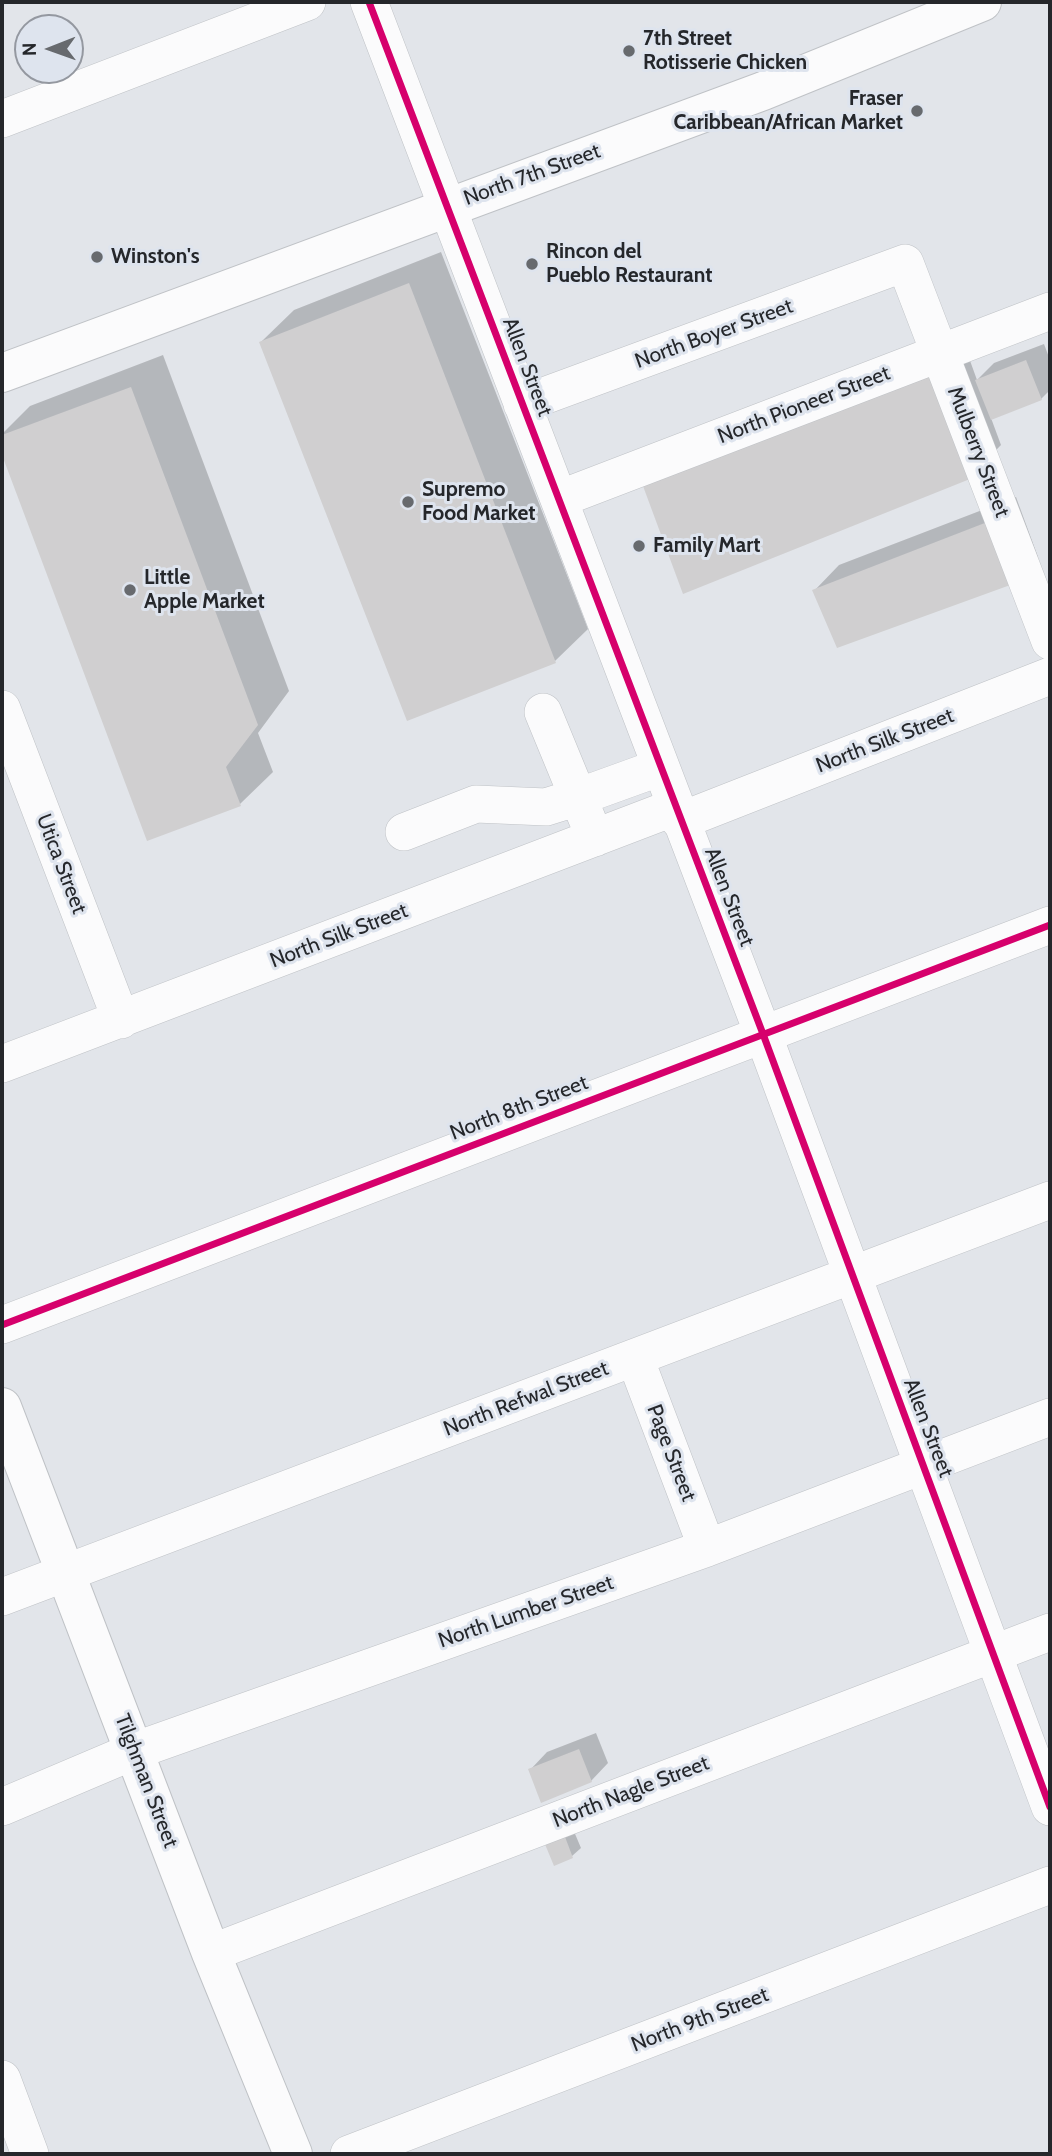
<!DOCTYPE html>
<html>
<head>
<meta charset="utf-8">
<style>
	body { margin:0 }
	#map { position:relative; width:1052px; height:2156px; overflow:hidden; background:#e2e5ea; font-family:Cabin,sans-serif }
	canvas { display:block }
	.frame { position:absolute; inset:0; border:4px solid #25272b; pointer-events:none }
	.north { position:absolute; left:14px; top:14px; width:70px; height:70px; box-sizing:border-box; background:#dee4ee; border:2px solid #9498a0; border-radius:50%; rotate:269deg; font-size:19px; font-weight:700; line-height:28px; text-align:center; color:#25272b }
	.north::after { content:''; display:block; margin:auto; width:24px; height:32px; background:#676a6e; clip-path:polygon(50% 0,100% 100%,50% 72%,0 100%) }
</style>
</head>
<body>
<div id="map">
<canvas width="1052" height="2156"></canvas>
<div class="frame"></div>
<div class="north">N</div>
</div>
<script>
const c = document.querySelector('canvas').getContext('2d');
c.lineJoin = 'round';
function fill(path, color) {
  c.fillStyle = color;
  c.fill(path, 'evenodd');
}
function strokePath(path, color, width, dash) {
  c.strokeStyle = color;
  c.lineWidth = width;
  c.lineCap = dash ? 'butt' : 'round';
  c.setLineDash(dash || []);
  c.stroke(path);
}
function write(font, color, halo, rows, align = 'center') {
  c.font = font + ' Cabin,sans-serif';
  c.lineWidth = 6;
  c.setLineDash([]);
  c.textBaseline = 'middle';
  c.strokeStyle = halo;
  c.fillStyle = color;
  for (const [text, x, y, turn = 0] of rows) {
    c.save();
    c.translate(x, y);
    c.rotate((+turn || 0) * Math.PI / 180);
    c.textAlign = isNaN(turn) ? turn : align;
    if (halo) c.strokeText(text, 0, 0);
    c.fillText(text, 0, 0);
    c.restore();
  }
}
const shadow = new Path2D(`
	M441,252L588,629L555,661L261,342L294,310Z
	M964,344L977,380L994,363L1044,344L1050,360V390L1041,399L991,418L1001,445L969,478L684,592Z
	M163,355L289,691L258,733L273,772L240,804L148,839L2,450V434L30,406Z
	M1016,497L1038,557L1012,582L814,591L839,565Z
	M596,1733L608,1763L591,1781L530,1770L547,1752Z
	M570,1822L581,1848L572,1856L555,1863Z`);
const building = new Path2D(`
	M409,283L556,663L407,721L259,342Z
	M1026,360L1042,400L991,420L975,380Z
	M931,375L970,479L683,594L643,486Z
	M131,387L258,725L226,767L241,806L147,841L2,455V435Z
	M990,521L1013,584L837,648L812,590Z
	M579,1749L592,1782L541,1803L528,1769Z
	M562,1829L573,1858L554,1866L542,1837Z`);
const minor = new Path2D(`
	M369,2L763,1034L1050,1807
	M2,119L307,2
	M522,404L905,263L1050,641
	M559,499L1050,311
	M2,709L121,1020
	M543,712L578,797L661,767
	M680,821L1050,676
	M404,832L476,804L546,807L578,797L595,838
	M2,1064L675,807
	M2,1325L1050,925
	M635,1358L707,1548
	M2,1597L1050,1200
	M2,1807L134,1751L707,1548L1050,1417
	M211,1953L1050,1632
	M2,2079L30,2154
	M349,2154L1050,1885`);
const major = new Path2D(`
	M2,373L763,91L982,2
	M2,1407L211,1953L293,2154`);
const cycleway = new Path2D(`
	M369,2L763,1034L1050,1807
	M2,1325L1050,925`);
const markers = [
	[629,51,7,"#676a6e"],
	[917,111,7,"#676a6e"],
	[97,257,7,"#676a6e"],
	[532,264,7,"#676a6e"],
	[408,502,7,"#676a6e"],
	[639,546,7,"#676a6e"],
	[130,590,7,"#676a6e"]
];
const poiNames = [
	["7th Street",643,39],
	["Rotisserie Chicken",643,63],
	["Fraser",903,99,"right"],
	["Caribbean/African Market",903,123,"right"],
	["Rincon del",546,252],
	["Pueblo Restaurant",546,276],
	["Winston's",111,257],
	["Supremo",422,490],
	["Food Market",422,514],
	["Family Mart",653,546],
	["Little",144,578],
	["Apple Market",144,602]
];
const streetNames = [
	["North 7th Street",532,175,-20],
	["North Boyer Street",714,334,-20],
	["Allen Street",527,367,69],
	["North Pioneer Street",804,405,-21],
	["Mulberry Street",978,452,69],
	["North Silk Street",885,741,-21],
	["Utica Street",61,864,69],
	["Allen Street",729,897,69],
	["North Silk Street",339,936,-21],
	["North 8th Street",519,1108,-21],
	["North Refwal Street",526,1399,-21],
	["Allen Street",928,1428,69],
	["Page Street",671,1453,69],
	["North Lumber Street",526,1612,-19],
	["Tilghman Street",146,1781,69],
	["North Nagle Street",631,1792,-21],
	["North 9th Street",700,2020,-21]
];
fill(shadow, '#0003');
fill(building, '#d0cfd0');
strokePath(minor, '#bfc2c6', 38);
strokePath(major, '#bfc2c6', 40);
strokePath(minor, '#fbfbfc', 37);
strokePath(major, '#fbfbfc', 38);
strokePath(cycleway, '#d6006c', 7);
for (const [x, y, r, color] of markers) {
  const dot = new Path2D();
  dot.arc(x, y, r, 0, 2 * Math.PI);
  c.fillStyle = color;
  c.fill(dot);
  strokePath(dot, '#dee4ee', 2.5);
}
write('bold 21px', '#25272b', '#dee4ee', poiNames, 'left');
write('21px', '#25272b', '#dee4ee', streetNames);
</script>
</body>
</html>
